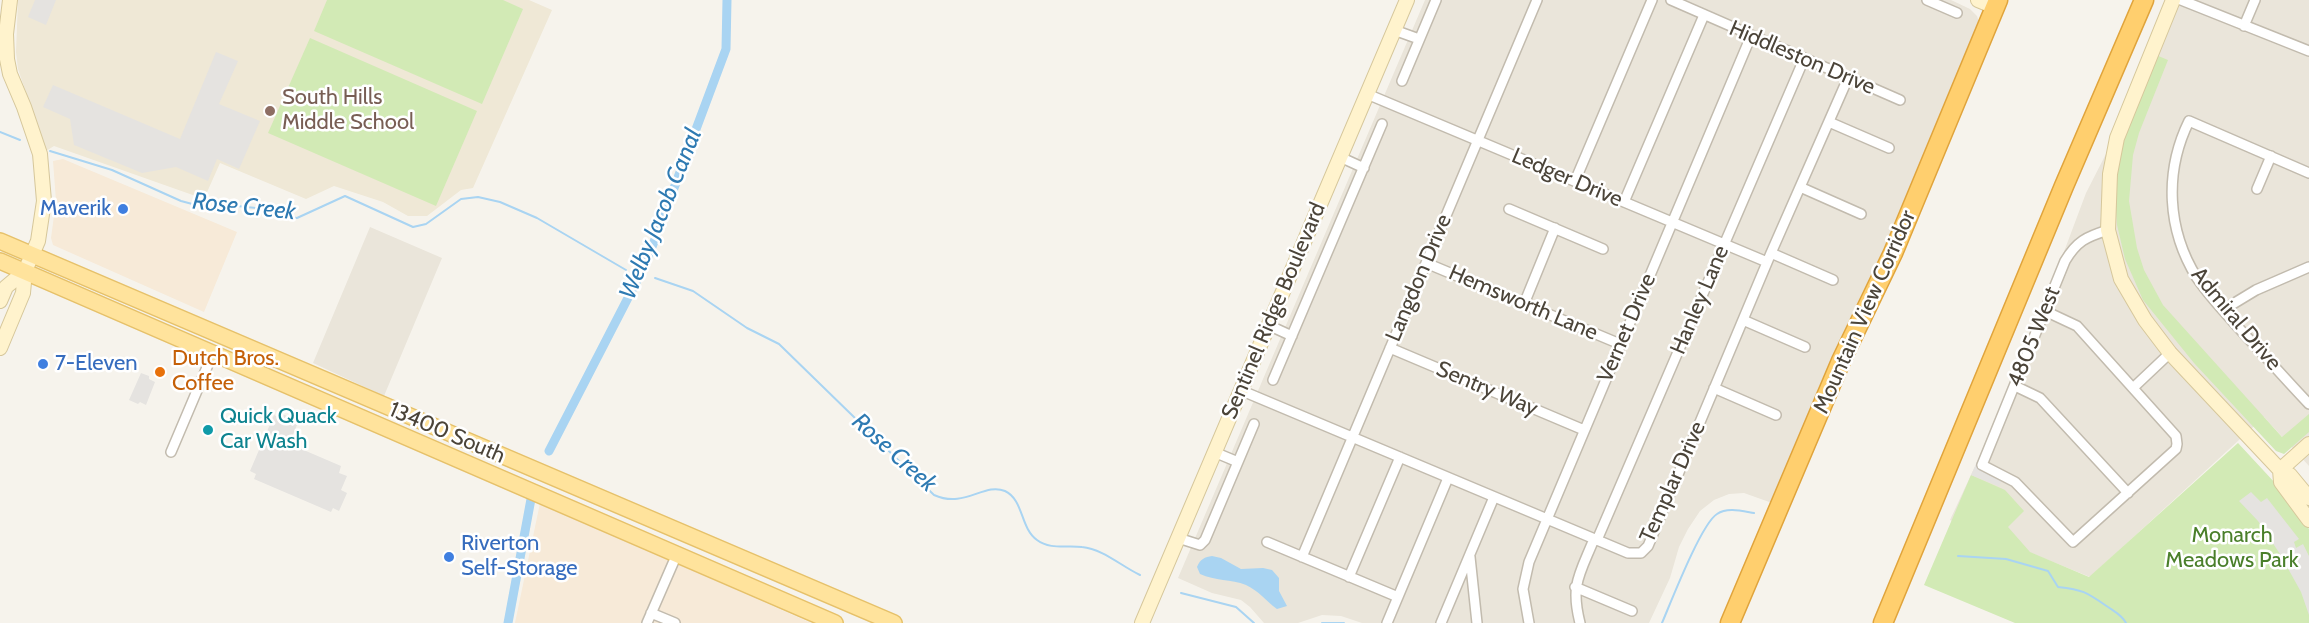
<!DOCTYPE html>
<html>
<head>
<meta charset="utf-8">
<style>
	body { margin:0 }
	canvas { display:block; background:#f6f3ec }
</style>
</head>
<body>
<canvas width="2309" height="623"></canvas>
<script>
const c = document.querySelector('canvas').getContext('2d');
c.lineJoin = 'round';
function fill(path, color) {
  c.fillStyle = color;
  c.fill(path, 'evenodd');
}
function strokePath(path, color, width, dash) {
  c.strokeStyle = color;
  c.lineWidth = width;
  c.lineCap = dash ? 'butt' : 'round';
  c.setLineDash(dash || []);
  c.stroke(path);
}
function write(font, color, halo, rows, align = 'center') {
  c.font = font + ' Cabin,sans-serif';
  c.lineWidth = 5;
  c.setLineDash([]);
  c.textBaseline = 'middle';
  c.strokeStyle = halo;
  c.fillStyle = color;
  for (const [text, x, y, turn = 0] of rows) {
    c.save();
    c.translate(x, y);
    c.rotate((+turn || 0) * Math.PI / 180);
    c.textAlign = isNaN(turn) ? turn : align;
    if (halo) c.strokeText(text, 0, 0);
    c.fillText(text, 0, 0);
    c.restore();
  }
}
const residential = new Path2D(`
	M1425,0H1951L1970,9L1977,16L1979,22L1890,240L1800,434L1772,503L1744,493L1729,494L1714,500L1700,511L1688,529L1679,547L1670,578L1649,623H1362L1341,616L1322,615L1298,623H1264L1250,607L1241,600L1212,593L1178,578Z
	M2179,0H2309V466L2264,417L2090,577L1950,520L1977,462L2062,257L2086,193L2156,56Z
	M370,227L442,258L384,396L313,363Z`);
const commercial = new Path2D(`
	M63,159L237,232L204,312L53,245L51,238L56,201L53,161Z
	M540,503L811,623H515Z`);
const education = new Path2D(`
	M18,0H529L552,10L473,188L461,190L427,216H408L383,202L334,186L306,199L220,163L204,199L54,146L46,151L18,69L16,52Z`);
const green = new Path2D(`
	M327,0H503L523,9L482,104L314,31Z
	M310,38L477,111L436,206L268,133Z
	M2156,55L2168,60L2139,133L2133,155L2129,201L2137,248L2144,270L2163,305L2282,437L2309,414V432L2284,454L2276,451L2194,363L2143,300L2125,259L2117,225L2115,196L2120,148Z
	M2238,443L2276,484L2309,529V623H2015L1924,585L1971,475L2005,490L2024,511L2008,527L2030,552L2089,577Z`);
const parking = new Path2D(`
	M35,0H56L46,25L28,17Z
	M216,52L238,61L219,104L260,121L239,169L217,159L208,181L176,167L142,173L74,145L70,119L43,107L53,85L180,139Z
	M141,373L149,376V379L155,382L146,405L140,402L138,404L129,400Z
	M282,414L292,418L291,422L297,425L288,446L285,444L283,449L289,451L292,445L341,466L339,473L347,476L341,490L347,493L339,511L333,508L331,512L254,479L256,474L250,471L274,415L280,418Z
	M1977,462L2004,475L1999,486L1971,475Z
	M2251,492L2261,502L2267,498L2299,539L2294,542L2296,548L2303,544L2309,556V615L2301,592L2280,554L2258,521L2239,501Z`);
const water = new Path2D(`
	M1212,556L1221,558L1241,569L1263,568L1272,570L1279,578V591L1287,606L1277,609C1266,601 1259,591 1246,585C1231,579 1215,581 1200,574L1197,567C1200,559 1205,557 1212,556Z`);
const stream = new Path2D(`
	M0,132L20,140
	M50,151L112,170L181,201L211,209H224L237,206L256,208L273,215L297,218L345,196L413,227L426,224L461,199L478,197L500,202L537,218L626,270
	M655,278L693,291L747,328L779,344L934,495C965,509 984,482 1005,491C1024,500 1020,528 1037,540C1050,550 1067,545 1082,547C1103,549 1121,566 1140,575
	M1958,556L2006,559L2048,571L2058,587C2084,590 2086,592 2108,607C2115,612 2122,615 2126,623
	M1181,593L1236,607L1254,623
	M1322,623H1344
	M1662,623C1671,602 1701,524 1717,514C1727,507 1742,511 1754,513`);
const canal = new Path2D(`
	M549,451L646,263L726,49L727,0
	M508,623L531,499`);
const street = new Path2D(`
	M1671,0L1900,100
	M1927,0L1957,13
	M2181,0L2309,51
	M2244,26L2255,0
	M1394,30L1419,39
	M1402,81L1436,0
	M1367,94L1767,262
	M1829,122L1889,148
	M1340,157L1364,168
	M2309,173L2189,121C2164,172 2167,230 2197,278C2211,299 2230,318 2247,337C2268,359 2288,382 2309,404
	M1575,181L1652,0
	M1800,187L1861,214
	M2257,189L2271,156
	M1624,202L1704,15
	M1509,209L1603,249
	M1771,253L1833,280
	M1426,263L1620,344
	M1524,304L1555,228
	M2223,310L2256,290L2309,267
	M2045,311L2077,326L2176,436L2177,444L2176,449L2073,542L2015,482L1982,465L2065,261C2077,241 2086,237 2108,230
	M1743,320L1805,347
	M1268,325L1292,336
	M1390,348L1584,430
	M1273,380L1382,124
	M2015,386L2040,398L2128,493
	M2134,387L2170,353
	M1714,388L1776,415
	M1240,390L1628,553H1641L1648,546L1771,253L1848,78
	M171,452L213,353
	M1214,452L1238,462
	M1178,538L1200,545L1205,540L1254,424
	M1597,540L1804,59
	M1267,542L1398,597
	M1302,557L1537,0
	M1470,557L1477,623
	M1349,577L1400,457
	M1575,587L1632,611
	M651,613L675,623
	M647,623L677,554
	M1387,623L1448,478
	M1441,623L1494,497
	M1529,623L1523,589L1529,562L1751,36
	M1580,623C1570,584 1580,574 1594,539`);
const secondary = new Path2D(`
	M1978,0L1995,7
	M2173,0L2117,138L2110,174L2108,230L2121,279L2145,320L2170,353L2280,470L2290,475L2309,498
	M0,301L6,287L25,271
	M0,348L23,293L25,271L38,241L44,201L40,154L24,107L10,74L7,59L6,34L10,0
	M2280,470L2281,482L2309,520
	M2280,470L2309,444
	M1142,623L1407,0`);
const primary = new Path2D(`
	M0,241L894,623
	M0,261L835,623`);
const highway = new Path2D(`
	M1730,623L1841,361L1893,253L1998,0
	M1883,623L2064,186L2144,0`);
const markers = [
	[270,111,6,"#8d6e63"],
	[123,209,6,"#3f7fe0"],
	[43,364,6,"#3f7fe0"],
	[160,372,6,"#e8710a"],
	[208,430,6,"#0f9aa8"],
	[449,557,6,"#3f7fe0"]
];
const streetNames = [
	["Hiddleston Drive",1802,58,23],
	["Ledger Drive",1567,178,23],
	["Langdon Drive",1419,278,-67],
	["Hanley Lane",1700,300,-67],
	["Hemsworth Lane",1523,303,23],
	["Sentinel Ridge Boulevard",1274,311,-67],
	["Mountain View Corridor",1865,312,-66],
	["Admiral Drive",2236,319,50],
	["Vernet Drive",1627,328,-67],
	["4805 West",2034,337,-68],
	["Sentry Way",1487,389,23],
	["13400 South",447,433,23],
	["Templar Drive",1673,482,-66]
];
const educationNames = [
	["South Hills",282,98],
	["Middle School",282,123]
];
const shopNames = [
	["Maverik",111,209,"right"],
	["7-Eleven",55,364],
	["Riverton",461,544],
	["Self-Storage",461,569]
];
const foodNames = [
	["Dutch Bros.",172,359],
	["Coffee",172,384]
];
const cultureNames = [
	["Quick Quack",220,417],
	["Car Wash",220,442]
];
const parkNames = [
	["Monarch",2232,536],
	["Meadows Park",2232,561]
];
const waterNames = [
	["Rose Creek",244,207,6],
	["Welby Jacob Canal",661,214,-68],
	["Rose Creek",894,453,42]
];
fill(residential, '#eae5da');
fill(commercial, '#f7ead8');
fill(education, '#efe8d6');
fill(green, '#d2eab5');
fill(parking, '#e5e3e0');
fill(water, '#a9d4f2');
strokePath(stream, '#a9d4f2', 2);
strokePath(canal, '#a9d4f2', 9);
strokePath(street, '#c2bbae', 12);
strokePath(secondary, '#d6c79b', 16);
strokePath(primary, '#e6c16a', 18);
strokePath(highway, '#e0a43c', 21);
strokePath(street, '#fff', 9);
strokePath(secondary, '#fff3cd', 14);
strokePath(primary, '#ffe39c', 15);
strokePath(highway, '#ffcf6e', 18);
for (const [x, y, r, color] of markers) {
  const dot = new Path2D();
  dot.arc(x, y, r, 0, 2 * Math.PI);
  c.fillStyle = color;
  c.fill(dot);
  strokePath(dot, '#fff', 2);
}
write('22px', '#4b4439', '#fff', streetNames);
write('22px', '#785e54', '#fff', educationNames, 'left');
write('22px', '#366cbe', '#fff', shopNames, 'left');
write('22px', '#c56008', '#fff', foodNames, 'left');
write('22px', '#0d838f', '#fff', cultureNames, 'left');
write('22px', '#4a7f2a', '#fff', parkNames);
write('italic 24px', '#2e7ab2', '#fff', waterNames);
</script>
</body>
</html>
